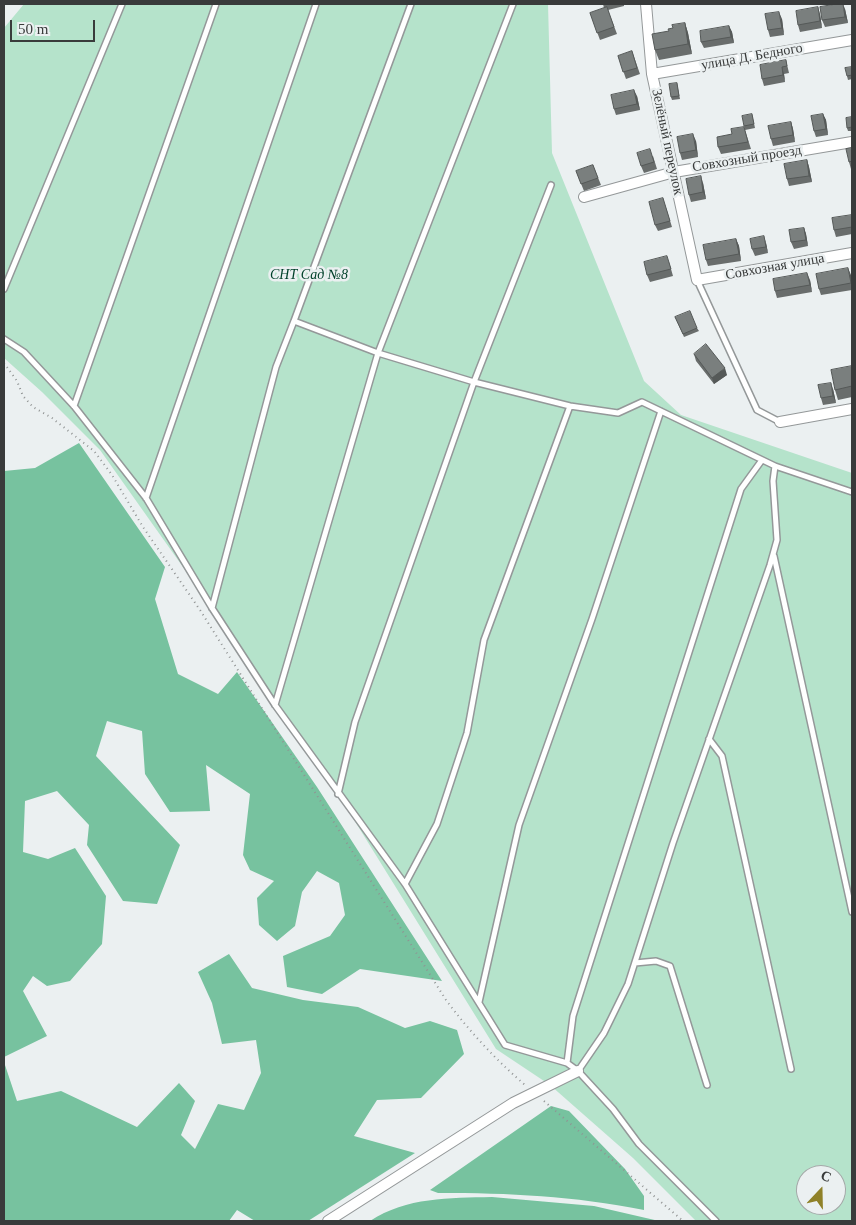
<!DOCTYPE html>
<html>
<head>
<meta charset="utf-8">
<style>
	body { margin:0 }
	#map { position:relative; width:856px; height:1225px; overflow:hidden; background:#ebf0f1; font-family:Georgia,serif }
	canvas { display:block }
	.frame { position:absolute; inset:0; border:5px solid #393b3b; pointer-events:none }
	.north { position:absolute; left:796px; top:1165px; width:50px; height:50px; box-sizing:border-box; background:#ebf0f1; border:1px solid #a4a8a8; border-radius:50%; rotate:21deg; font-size:14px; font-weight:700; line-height:20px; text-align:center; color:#393b3b }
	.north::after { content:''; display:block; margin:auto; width:18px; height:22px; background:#8f8128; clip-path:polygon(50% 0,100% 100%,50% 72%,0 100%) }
	.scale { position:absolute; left:10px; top:20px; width:85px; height:22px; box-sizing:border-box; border:2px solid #393b3b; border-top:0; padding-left:6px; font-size:15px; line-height:18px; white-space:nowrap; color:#393b3b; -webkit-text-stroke:4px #ebf0f1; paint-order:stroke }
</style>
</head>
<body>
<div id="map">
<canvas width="856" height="1225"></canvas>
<div class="frame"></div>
<div class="north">С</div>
<div class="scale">50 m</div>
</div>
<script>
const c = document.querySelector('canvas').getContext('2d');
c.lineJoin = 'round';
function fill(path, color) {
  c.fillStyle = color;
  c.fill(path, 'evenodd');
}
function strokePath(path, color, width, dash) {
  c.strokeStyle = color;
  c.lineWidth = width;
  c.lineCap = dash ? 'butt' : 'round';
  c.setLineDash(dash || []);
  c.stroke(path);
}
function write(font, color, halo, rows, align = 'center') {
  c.font = font + ' Georgia,serif';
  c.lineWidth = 5;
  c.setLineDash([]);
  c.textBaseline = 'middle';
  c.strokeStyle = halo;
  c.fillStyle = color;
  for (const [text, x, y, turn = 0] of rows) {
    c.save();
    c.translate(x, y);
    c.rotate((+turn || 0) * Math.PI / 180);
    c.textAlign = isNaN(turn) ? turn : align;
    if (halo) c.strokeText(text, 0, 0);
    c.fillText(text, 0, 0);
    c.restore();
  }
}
const green = new Path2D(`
	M24,4H548L552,153L644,381L681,415L852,473V1221H696L633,1158L550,1085L496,1049L338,794L212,608L100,450L42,392L4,358V28ZM806,1175H836V1205H806Z`);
const forest = new Path2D(`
	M79,443L165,567L155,599L178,674L218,694L237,672L317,787L442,981L360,969L322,994L287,987L283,956L330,936L345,915L339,883L317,871L302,892L295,926L277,941L259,925L257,898L274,881L250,870L243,855L250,794L206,765L210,811L170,812L145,774L142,731L107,721L96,756L180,845L157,904L123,901L87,845L89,825L57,791L25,801L23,852L48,859L75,848L106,896L102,944L70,981L47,986L33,976L23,991L47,1036L4,1057V471L35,468Z
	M229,954L252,988L303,1000L358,1007L405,1028L430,1021L457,1030L464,1054L421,1098L377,1100L354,1136L415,1153L308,1221H255L237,1210L229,1221H4V1062L17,1101L61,1091L137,1127L179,1083L195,1101L181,1135L195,1149L218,1104L244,1110L261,1073L256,1040L222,1044L212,1003L198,972Z
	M551,1106L569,1111L625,1169L644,1196V1210C573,1196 510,1193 438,1193L430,1190Z
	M492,1197L594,1206L659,1221H370C407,1197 449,1198 492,1197Z`);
const path = new Path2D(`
	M4,363L17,381L23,396L33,407L52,418L94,451L112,475L143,527L200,610L446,1000C470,1032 495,1059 525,1085
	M544,1101L683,1221`);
const lane = new Path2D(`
	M697,280L757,410L780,422
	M4,289L122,4
	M294,321L411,4
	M4,339L24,352L74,406L146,498L212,608L275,705L405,884L505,1045L567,1063L578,1071L613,1109L639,1144L716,1221
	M74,406L216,4
	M775,466L852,492
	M146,498L316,4
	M774,556L852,912
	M212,608L276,367L294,321L378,353L474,382L570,406L618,413L642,402L775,466L773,481L777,540L770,565L673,843L628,984L604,1033L578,1071
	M275,705L378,353L513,4
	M709,739L722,756L791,1069
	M338,794L355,722L474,382L551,185
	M405,884L437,824L467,733L484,640L570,406
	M635,963L656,961L670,966L707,1085
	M479,1002L519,825L592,619L661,411
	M567,1063L573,1016L741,489L762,460`);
const street = new Path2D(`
	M646,4L652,74L697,280L852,253
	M652,74L852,40
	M584,197L674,172L852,142
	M780,422L852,409
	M328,1221L513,1103L578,1071`);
const wall = new Path2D(`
	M603,4H624V6L608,10L617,34L600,40L590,13L604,8Z
	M845,9L848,23L825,27L822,20Z
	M820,14L822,28L800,32L798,25Z
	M782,19L784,35L770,37L768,30Z
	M685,23L688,33L692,54L659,60L655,50L669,31L673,28Z
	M729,26L732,32L734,43L704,48L701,42Z
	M632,51L640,74L626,79L618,56Z
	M786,60L789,73L784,74L785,82L764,86L762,79Z
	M852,67V79L848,80L847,76Z
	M677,83L680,99L672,100L671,97Z
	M637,96L640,110L616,115L614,109Z
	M752,114L755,128L745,130L744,126Z
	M823,114L826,120L828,135L816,137L814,131Z
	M852,117V131H848L847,128Z
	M791,122L793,129L795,142L773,146L771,139Z
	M744,127L751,149L721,154L718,147L732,134Z
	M696,141L698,157L682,160L680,153Z
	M852,148V169H851L849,162Z
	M653,156L657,169L644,173L641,166Z
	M807,160L809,167L812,182L789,186L787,179Z
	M593,165L601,185L584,191L576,171Z
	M703,183L706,199L691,202L689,195Z
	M663,198L672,227L658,231L655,225Z
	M852,216V234L836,237L834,230Z
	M804,228L806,234L808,246L794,249L791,242Z
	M736,239L739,246L741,261L708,266L706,260Z
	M766,243L768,253L755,256L752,249Z
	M669,262L673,276L650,282L647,275Z
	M851,275L852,283V290L821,295L819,289Z
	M810,280L812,292L777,298L775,291Z
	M675,317L697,328L699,331L684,337Z
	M694,354L727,375L714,384L696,361Z
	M852,366V397L838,400L835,390Z
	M833,389L836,403L823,405L821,398Z`);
const shadedWall = new Path2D(`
	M843,4L845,9L848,23L845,17Z
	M818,7L820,14L822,28L820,21Z
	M779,12L782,19L784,35L782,28Z
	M685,23L688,33L692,54L688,44Z
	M729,26L732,32L734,43L731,37Z
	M782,67L784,74L785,82L783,75Z
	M634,90L637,96L640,110L637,104Z
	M823,114L826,120L828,135L826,129Z
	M791,122L793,129L795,142L793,135Z
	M693,134L696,141L698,157L696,150Z
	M807,160L809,167L812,182L809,176Z
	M701,176L703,183L706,199L703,192Z
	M804,228L806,234L808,246L806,240Z
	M764,236L766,243L768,253L766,247Z
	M736,239L739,246L741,261L739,254Z
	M848,268L851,275L852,287L851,283Z
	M807,273L810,280L812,292L810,285Z
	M725,368L727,375L714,384L712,378Z
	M831,383L833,389L836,403L833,396Z`);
const building = new Path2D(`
	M837,4H843L845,17L822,20L820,7Z
	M607,7L614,27L597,33L590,13Z
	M818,7L820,21L798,25L796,11Z
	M779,12L782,28L768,30L765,14Z
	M685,23L688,44L655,50L652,34L669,31L668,29L673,28L672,25Z
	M729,26L731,37L701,42L700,31Z
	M632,51L637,68L623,72L618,56Z
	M786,60L787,66L782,67L783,75L762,79L760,65Z
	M852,67V75L847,76L845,68Z
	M677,83L679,96L671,97L669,84Z
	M634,90L637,104L614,109L611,95Z
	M752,114L754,124L744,126L742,116Z
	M823,114L826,129L814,131L811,116Z
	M852,117V127L847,128L846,118Z
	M791,122L793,135L771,139L768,126Z
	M744,127L748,142L718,147L717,137L732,134L731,129Z
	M693,134L696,150L680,153L677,137Z
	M852,148V161L849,162L846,149Z
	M650,149L654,162L641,166L637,153Z
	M807,160L809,176L787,179L784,164Z
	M593,165L598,178L581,184L576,171Z
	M701,176L703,192L689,195L686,179Z
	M663,198L670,221L655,225L649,202Z
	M852,215V227L834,230L832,218Z
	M804,228L806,240L791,242L789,230Z
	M764,236L766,247L752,249L750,239Z
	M736,239L739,254L706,260L703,245Z
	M667,256L671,269L647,275L644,262Z
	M848,268L851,283L819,289L816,274Z
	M807,273L810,285L775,291L773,279Z
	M690,311L697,328L683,334L675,317Z
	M706,344L725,368L712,378L694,354Z
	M852,366V386L835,390L831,370Z
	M831,383L833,396L821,398L818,385Z`);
const streetNames = [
	["улица Д. Бедного",752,57,-10],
	["Зелёный переулок",667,142,78],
	["Совхозный проезд",747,159,-9],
	["Совхозная улица",775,267,-10]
];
const parkNames = [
	["СНТ Сад №8",309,275]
];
fill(green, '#b5e3cb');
fill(forest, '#77c29f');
strokePath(lane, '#949899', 8);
strokePath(street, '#949899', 12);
strokePath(path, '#909393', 2, [1, 4]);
strokePath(lane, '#fff', 5);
strokePath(street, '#fff', 10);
fill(wall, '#696d6c');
fill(shadedWall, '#555958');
fill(building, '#7a7f7e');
strokePath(building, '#555958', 1);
write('14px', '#393b3b', '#ebf0f1', streetNames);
write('italic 14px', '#00412a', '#ebf0f1', parkNames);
</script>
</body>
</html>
